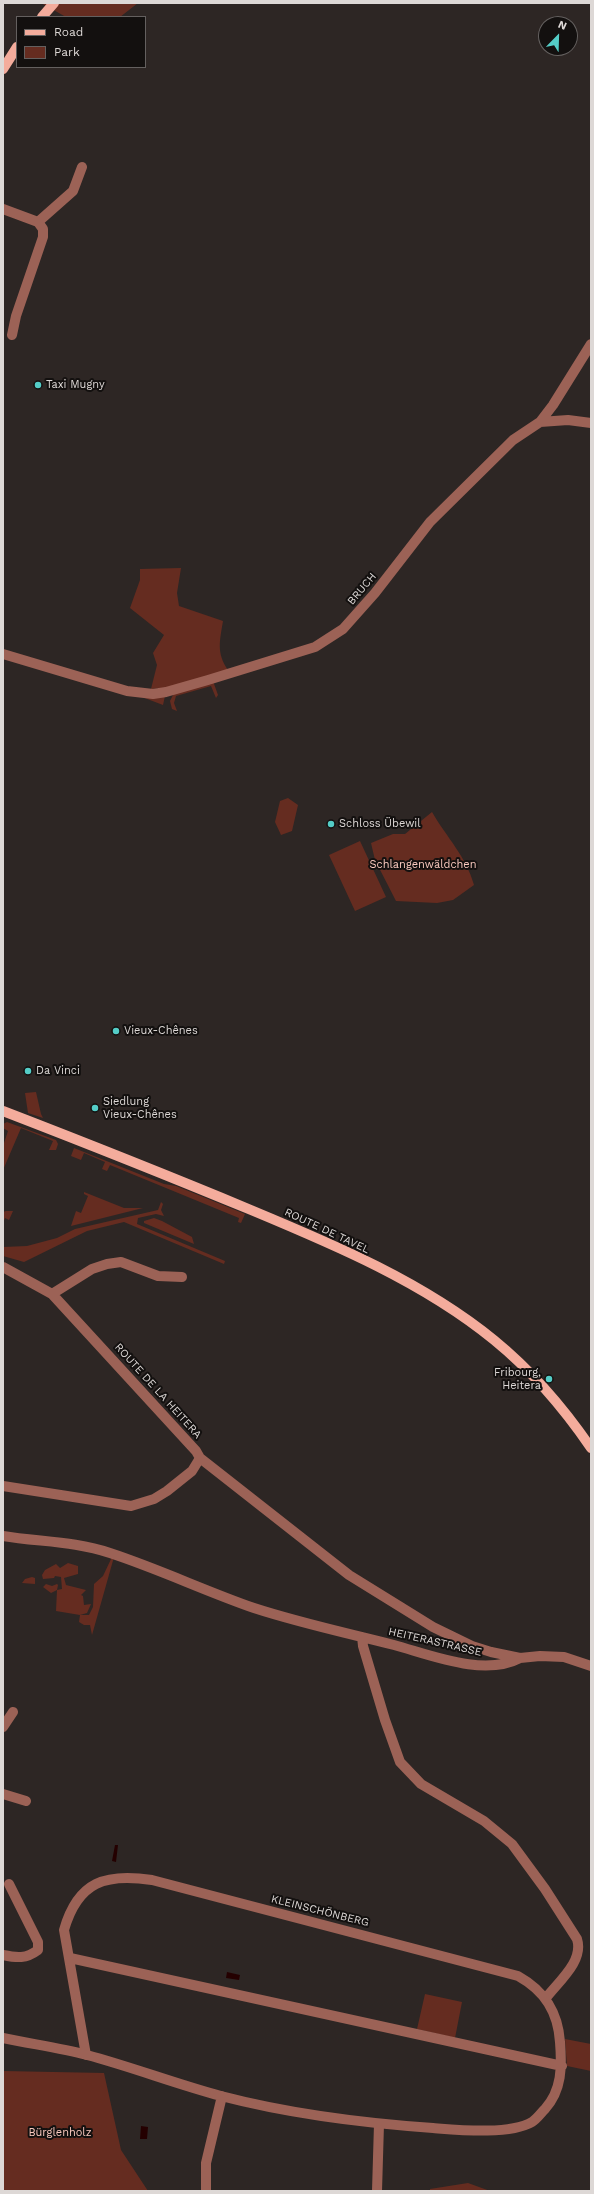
<!DOCTYPE html>
<html>
<head>
<meta charset="utf-8">
<style>
	body { margin:0 }
	#map { position:relative; width:594px; height:2194px; overflow:hidden; background:#2d2624; font-family:"Work Sans",sans-serif }
	canvas { display:block }
	.frame { position:absolute; inset:0; border:4px solid #ddd8d6; pointer-events:none }
	.legend { position:absolute; left:16px; top:16px; width:130px; height:52px; box-sizing:border-box; background:#13100f; border:1px solid #64605f; margin:0; padding:5px 7px; list-style:none; font-size:12px; color:#ddd8d6 }
	.legend li { display:flex; align-items:center; gap:8px; height:20px }
	.legend b { width:20px; border:1px solid #64605f }
	.north { position:absolute; left:538px; top:16px; width:40px; height:40px; box-sizing:border-box; background:#13100f; border:1px solid #64605f; border-radius:50%; rotate:23deg; font-size:11px; font-weight:700; line-height:16px; text-align:center; color:#ddd8d6 }
	.north::after { content:''; display:block; margin:auto; width:14px; height:18px; background:#54cdc7; clip-path:polygon(50% 0,100% 100%,50% 72%,0 100%) }
</style>
</head>
<body>
<div id="map">
<canvas width="594" height="2194"></canvas>
<div class="frame"></div>
<ul class="legend">
<li><b style="height:5px;background:#f4ac9c"></b>Road</li>
<li><b style="height:11px;background:#652c20"></b>Park</li>
</ul>
<div class="north">N</div>
</div>
<script>
const c = document.querySelector('canvas').getContext('2d');
c.lineJoin = 'round';
function fill(path, color) {
  c.fillStyle = color;
  c.fill(path, 'evenodd');
}
function strokePath(path, color, width, dash) {
  c.strokeStyle = color;
  c.lineWidth = width;
  c.lineCap = dash ? 'butt' : 'round';
  c.setLineDash(dash || []);
  c.stroke(path);
}
function write(font, color, halo, rows, align = 'center') {
  c.font = font + ' "Work Sans",sans-serif';
  c.lineWidth = 4;
  c.setLineDash([]);
  c.textBaseline = 'middle';
  c.strokeStyle = halo;
  c.fillStyle = color;
  for (const [text, x, y, turn = 0] of rows) {
    c.save();
    c.translate(x, y);
    c.rotate((+turn || 0) * Math.PI / 180);
    c.textAlign = isNaN(turn) ? turn : align;
    if (halo) c.strokeText(text, 0, 0);
    c.fillText(text, 0, 0);
    c.restore();
  }
}
const green = new Path2D(`
	M41,3H138L120,17H66Z
	M181,568L177,593L179,606L223,621C220,640 216,653 228,670L172,687L151,689L157,665L153,653L164,635L130,608L140,580V569Z
	M213,681L218,695L216,698L211,686L176,696L174,703L177,711L172,709L170,701L174,693Z
	M165,696L163,705L142,697Z
	M288,798L298,805L292,831L281,835L275,822L280,801Z
	M432,812C447,838 466,856 474,885L453,900L437,903L396,901L375,860L371,843L393,834H405Z
	M360,841L386,897L355,911L329,855Z
	M36,1092L41,1114L43,1118L28,1113L25,1093Z
	M7,1122L56,1140L58,1144L56,1150H49L53,1141L21,1128L3,1170V1146L8,1131L3,1128V1124Z
	M74,1148L164,1184L176,1186L245,1214L241,1223L238,1222L239,1218L110,1165L107,1171L102,1169L105,1162L84,1153L81,1160L71,1156Z
	M84,1192L124,1208H143L71,1226L76,1211L81,1213L88,1196L84,1194Z
	M161,1202L163,1204L161,1210L164,1216L156,1214L138,1218L137,1224L225,1261L224,1264L124,1222L87,1231L24,1262L3,1256V1247L27,1246L57,1238L75,1229L158,1210Z
	M6,1211H13L9,1220L5,1218L3,1223V1212Z
	M154,1218L162,1221L192,1237L194,1244L144,1223V1221Z
	M112,1557H114L92,1635L90,1625H84L79,1622L80,1615L56,1611L57,1590L51,1593L43,1587L46,1584L52,1586L57,1584L58,1585L57,1590L62,1589L61,1577L55,1576L54,1578L43,1579L42,1575L45,1570L56,1564L60,1568L68,1563L78,1566V1574L64,1578L66,1585L86,1590L81,1595L83,1596L84,1605L91,1604L87,1613L80,1615H89L93,1607L94,1584L103,1576Z
	M32,1577L35,1578V1584L22,1583L25,1579Z
	M425,1994L462,2002L455,2038L417,2029Z
	M565,2039L591,2044V2071L567,2066Z
	M3,2071L104,2073L121,2150L148,2191H3Z
	M468,2183L490,2191H430V2189Z`);
const water = new Path2D(`
	M115,1845H118L116,1862L112,1861Z
	M227,1972L240,1975L239,1980L226,1978Z
	M141,2126L148,2127L147,2139H140Z`);
const minor = new Path2D(`
	M3,209L38,222
	M12,335L16,316L43,237V229L38,222L73,191L82,167
	M540,422L553,405L591,344
	M3,654L127,691L153,694L166,692L208,680L315,647L343,629L375,593L430,522L513,440L540,422L568,420L591,423
	M3,1267L52,1294L196,1451L200,1458L192,1471L167,1491L154,1499L131,1506L3,1486
	M52,1294L92,1269L107,1264L121,1262L158,1276L182,1277
	M200,1458L349,1575L433,1627L472,1646L491,1652L520,1658L540,1656L564,1657L591,1666
	M3,1536C39,1542 75,1541 110,1553C159,1569 205,1591 254,1608C300,1623 347,1633 394,1645C431,1655 484,1677 520,1658
	M362,1637L363,1646L385,1720L400,1762L421,1784L484,1821L512,1844L545,1889L577,1939C584,1961 559,1981 546,1998
	M3,1727L13,1712
	M3,1794L26,1801
	M3,1955C17,1958 26,1959 38,1950V1942L9,1884
	M70,1958L562,2066
	M3,2038C31,2044 60,2048 87,2055C132,2067 176,2084 221,2096C290,2114 362,2123 433,2128C459,2130 510,2135 532,2122C537,2119 541,2113 545,2109C562,2090 562,2067 560,2042C558,2012 545,1991 518,1976L152,1880C106,1873 78,1881 64,1930L86,2055
	M206,2191V2163L222,2096
	M377,2191L379,2124`);
const major = new Path2D(`
	M42,17L54,3
	M3,69L17,47
	M3,1111C86,1143 169,1176 251,1210C335,1245 423,1282 494,1340C532,1371 563,1407 591,1448`);
const markers = [
	[38,385,4,"#54cdc7"],
	[331,824,4,"#54cdc7"],
	[116,1031,4,"#54cdc7"],
	[28,1071,4,"#54cdc7"],
	[95,1108,4,"#54cdc7"],
	[549,1379,4,"#54cdc7"]
];
const poiNames = [
	["Taxi Mugny",46,385],
	["Schloss Übewil",339,824],
	["Vieux-Chênes",124,1031],
	["Da Vinci",36,1071],
	["Siedlung",103,1102],
	["Vieux-Chênes",103,1115],
	["Fribourg,",541,1373,"right"],
	["Heitera",541,1386,"right"]
];
const streetNames = [
	["BRUCH",362,589,-50],
	["ROUTE DE TAVEL",327,1231,25],
	["ROUTE DE LA HEITERA",158,1391,48],
	["HEITERASTRASSE",435,1642,13],
	["KLEINSCHÖNBERG",320,1911,14]
];
const parkNames = [
	["Schlangenwäldchen",423,865],
	["Bürglenholz",60,2133]
];
fill(green, '#652c20');
fill(water, '#240000');
strokePath(minor, '#9c6256', 10);
strokePath(major, '#f4ac9c', 10);
for (const [x, y, r, color] of markers) {
  const dot = new Path2D();
  dot.arc(x, y, r, 0, 2 * Math.PI);
  c.fillStyle = color;
  c.fill(dot);
  strokePath(dot, '#13100f', 1.5);
}
write('11px', '#ddd8d6', '#13100f', poiNames, 'left');
write('11px', '#ddd8d6', '#13100f', streetNames);
write('11px', '#fbcabf', '#13100f', parkNames);
</script>
</body>
</html>
